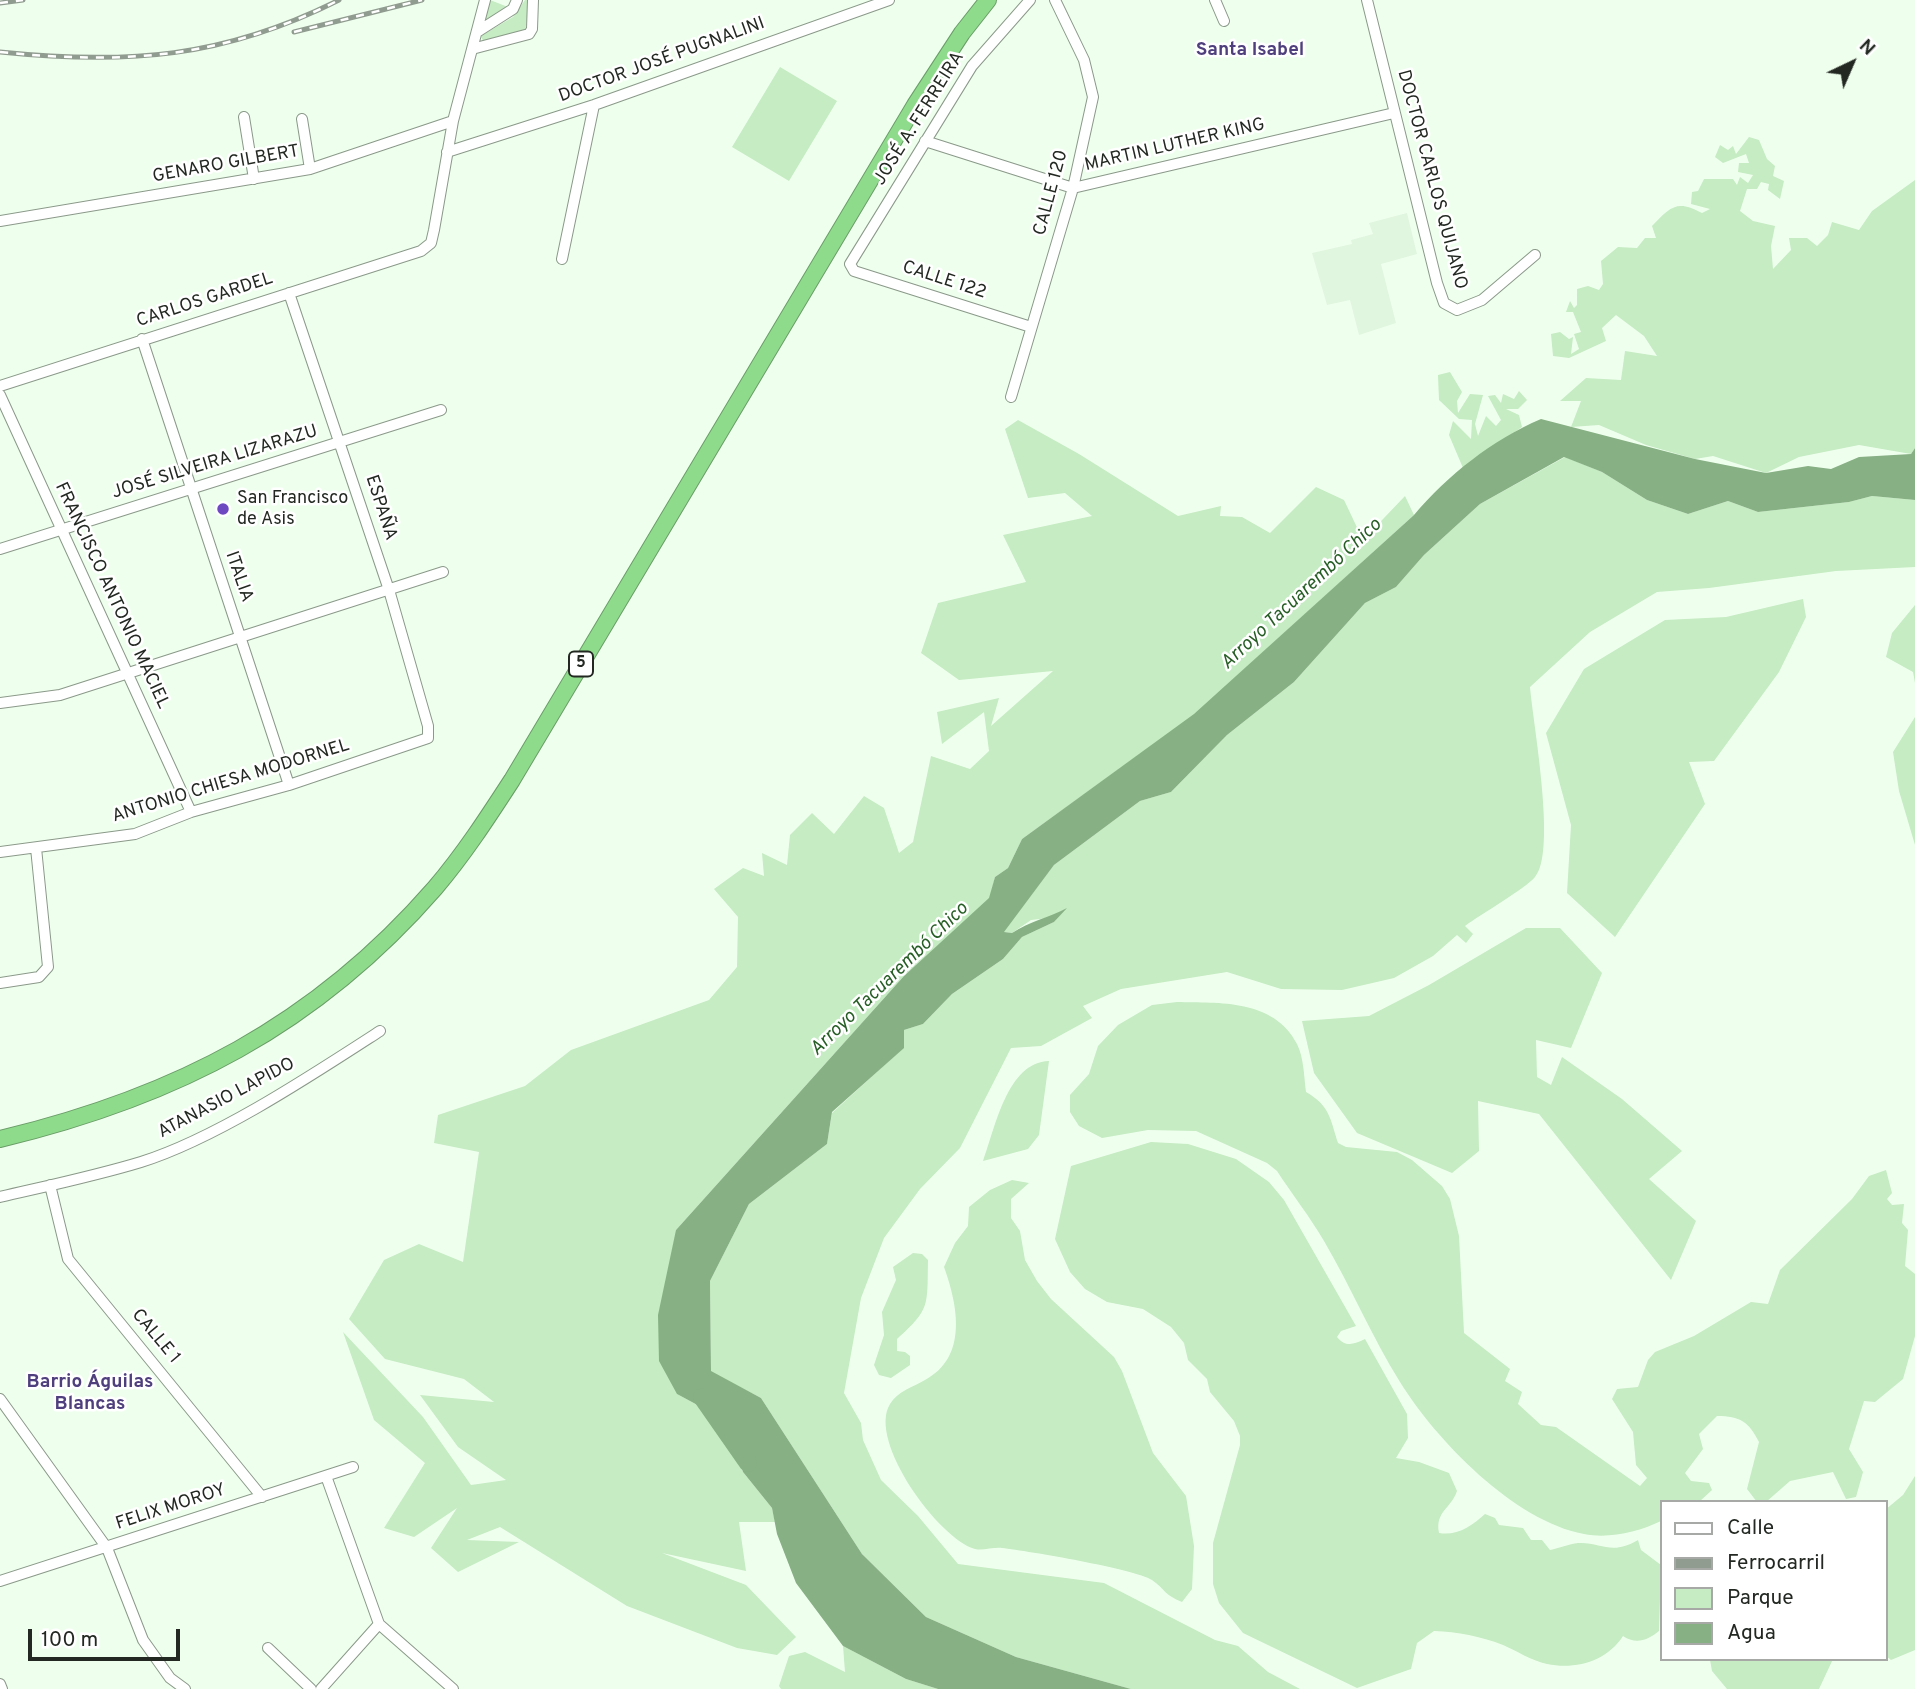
<!DOCTYPE html>
<html>
<head>
<meta charset="utf-8">
<style>
	body { margin:0 }
	#map { position:relative; width:1915px; height:1689px; overflow:hidden; background:#efffee; font-family:Overpass,sans-serif }
	canvas { display:block }
	.legend { position:absolute; left:1660px; top:1500px; width:228px; height:161px; box-sizing:border-box; background:#fff; border:2px solid #a7a9a7; margin:0; padding:9px 12px; list-style:none; font-size:21px; color:#232922 }
	.legend li { display:flex; align-items:center; gap:14px; height:35px }
	.legend b { width:35px; border:2px solid #a7a9a7 }
	.north { position:absolute; left:1817px; top:28px; width:70px; height:70px; -webkit-text-stroke:5px #fff; paint-order:stroke; rotate:44deg; font-size:19px; font-weight:700; line-height:28px; text-align:center; color:#232922 }
	.north::after { content:''; display:block; margin:auto; width:24px; height:32px; background:#232922; clip-path:polygon(50% 0,100% 100%,50% 72%,0 100%) }
	.scale { position:absolute; left:28px; top:1629px; width:152px; height:32px; box-sizing:border-box; border:4px solid #232922; border-top:0; padding-left:9px; font-size:21px; line-height:24px; white-space:nowrap; color:#232922; -webkit-text-stroke:5px #fff; paint-order:stroke }
</style>
</head>
<body>
<div id="map">
<canvas width="1915" height="1689"></canvas>
<ul class="legend">
<li><b style="height:9px;background:#fff"></b>Calle</li>
<li><b style="height:9px;background:#919c90"></b>Ferrocarril</li>
<li><b style="height:19px;background:#c5ecc2"></b>Parque</li>
<li><b style="height:19px;background:#87b084"></b>Agua</li>
</ul>
<div class="north">N</div>
<div class="scale">100 m</div>
</div>
<script>
const c = document.querySelector('canvas').getContext('2d');
c.lineJoin = 'round';
function fill(path, color) {
  c.fillStyle = color;
  c.fill(path, 'evenodd');
}
function strokePath(path, color, width, dash) {
  c.strokeStyle = color;
  c.lineWidth = width;
  c.lineCap = dash ? 'butt' : 'round';
  c.setLineDash(dash || []);
  c.stroke(path);
}
function write(font, color, halo, rows, align = 'center') {
  c.font = font + ' Overpass,sans-serif';
  c.lineWidth = 5;
  c.setLineDash([]);
  c.textBaseline = 'middle';
  c.strokeStyle = halo;
  c.fillStyle = color;
  for (const [text, x, y, turn = 0] of rows) {
    c.save();
    c.translate(x, y);
    c.rotate((+turn || 0) * Math.PI / 180);
    c.textAlign = isNaN(turn) ? turn : align;
    if (halo) c.strokeText(text, 0, 0);
    c.fillText(text, 0, 0);
    c.restore();
  }
}
const built = new Path2D(`
	M1407,213L1417,254L1381,264L1396,323L1359,335L1350,300L1327,305L1312,253L1352,244L1351,240L1373,234L1369,223Z`);
const green = new Path2D(`
	M490,0L508,7L482,25Z
	M525,0H530L525,32L483,41L481,36L513,17Z
	M780,67L837,101L789,181L732,147Z
	M1749,137L1759,140L1767,159L1775,166L1773,176L1784,181L1780,199L1768,190L1769,184L1761,182L1757,189H1747L1740,211L1753,221L1775,226L1771,246L1773,269L1791,250L1789,238H1807L1817,246L1828,235L1832,222L1859,230L1872,211L1915,180V448L1911,454L1859,445L1799,457L1766,473L1713,456L1695,459L1646,445L1599,425L1571,427L1581,401H1560L1586,378L1621,380L1625,351L1657,356L1644,336L1616,315L1602,328L1606,341L1569,358L1553,356L1551,334L1560,332L1569,339L1573,337L1571,354L1579,349L1574,334L1581,332L1573,312H1566L1570,301L1574,308L1577,305V289L1588,286L1599,290L1603,284L1601,261L1618,247L1637,248L1645,238H1656L1652,226C1670,207 1677,199 1702,213L1710,209L1691,204L1692,192L1698,191L1704,179H1733L1737,185L1740,177L1748,183L1753,175L1738,172L1739,163H1749L1746,154L1723,163L1715,157L1720,145L1728,150L1733,146L1736,154Z
	M1450,372L1462,392L1457,401L1458,413L1470,394L1483,395L1475,424L1478,436L1486,416L1496,426L1501,420L1488,396L1495,395L1501,403L1503,394L1514,399L1519,391L1527,400L1518,409H1506L1519,415L1522,427L1463,468L1449,435L1453,421L1471,439L1472,420L1459,419L1439,400L1438,375Z
	M1018,420L1079,454L1178,516L1221,506L1220,516L1242,517L1270,533L1316,487L1344,500L1363,540L1405,496L1414,515L1194,715L1022,839L1008,868L995,877L990,898L904,976L676,1230L677,1394L729,1422L743,1472L772,1508L775,1522H739L746,1571L662,1553L746,1585L796,1637L777,1655L737,1648L627,1606L500,1527L467,1540L519,1542L458,1572L431,1548L457,1508L414,1537L384,1528L425,1463L374,1420L343,1332L423,1417L471,1485L506,1480L458,1447L420,1395L494,1402L464,1379L385,1359L349,1319L384,1260L419,1244L463,1262L479,1152L434,1143L438,1115L525,1086L571,1050L709,1000L737,967L738,917L714,889L743,868L764,876L762,853L787,865L790,835L812,813L834,834L864,796L884,808L899,853L913,842L931,756L970,769L989,751L984,712L942,744L937,712L999,698L991,726L1053,671L959,680L921,653L938,603L1026,582L1003,535L1092,516L1065,493L1028,498L1005,429Z
	M1565,457L1602,472L1647,500L1688,514L1728,501L1758,512L1849,502L1872,496L1915,500V567L1836,571L1709,588L1657,592L1590,632L1530,687C1533,723 1557,852 1535,877C1525,889 1481,914 1465,926L1473,934L1466,943L1457,935L1433,956L1394,978L1342,990L1281,989L1227,972L1121,989L1083,1006L1092,1018L1041,1046L1011,1048L960,1148L920,1189L884,1238L861,1298L844,1393L861,1423L863,1440L881,1480L918,1516L958,1564L1104,1583L1215,1640L1238,1646L1268,1672L1300,1689H1131L1016,1657L926,1617L862,1554L761,1398L711,1372L710,1281L749,1204L827,1144L832,1113L903,1048L904,1030L923,1024L952,994L1003,959L1022,937L1054,922L1064,910L1048,918L1031,920L1012,933L1003,932L1054,865L1140,801L1171,792L1227,735L1294,682L1365,603L1396,587L1424,555L1480,504Z
	M1803,599L1806,617L1779,672L1714,761L1689,762L1705,804L1615,937L1567,893L1571,825L1546,733L1584,669L1665,620L1726,617Z
	M1915,605V683L1913,672L1886,657L1892,633Z
	M1915,717V845L1899,791L1893,752Z
	M1526,928H1560L1602,973L1571,1048L1536,1040L1537,1077L1551,1085L1562,1057L1622,1099L1682,1151L1649,1179L1696,1221L1671,1280L1539,1114L1478,1101L1479,1151L1452,1173L1357,1133L1314,1073L1302,1021L1369,1016L1429,985Z
	M1177,1002C1219,1003 1274,999 1297,1044C1304,1058 1304,1077 1306,1092C1330,1106 1330,1118 1338,1143L1346,1147L1397,1152L1412,1160L1442,1186L1450,1199L1459,1236L1464,1333L1510,1369L1505,1381L1522,1392L1518,1404L1541,1425L1556,1427L1640,1486L1647,1478L1636,1465L1633,1432L1612,1399L1617,1389L1638,1387L1648,1360L1655,1352L1694,1336L1751,1302L1768,1304L1780,1270L1852,1199L1869,1176L1886,1170L1892,1193L1887,1199L1892,1205L1904,1204L1902,1223L1908,1230L1905,1266L1915,1274V1336L1903,1379L1875,1402L1864,1401L1849,1449L1863,1472L1856,1497L1846,1499L1833,1472L1790,1481L1766,1502H1757L1747,1489L1759,1442C1749,1422 1740,1416 1717,1416L1699,1434L1703,1449L1685,1473L1691,1481L1709,1483L1712,1490L1699,1502H1661V1521C1638,1532 1609,1539 1584,1534C1514,1521 1436,1440 1400,1382C1372,1337 1351,1287 1324,1241C1310,1217 1292,1194 1277,1171L1267,1163L1196,1131L1148,1130L1102,1138L1079,1126L1070,1112V1095L1089,1074L1098,1046L1118,1025L1152,1005Z
	M1049,1061L1039,1135L1028,1149L983,1161C995,1129 1007,1062 1049,1061Z
	M1151,1142L1188,1144L1236,1159L1269,1182L1284,1200L1356,1326L1341,1331L1337,1337C1346,1348 1354,1344 1365,1339L1407,1414L1408,1438L1396,1458L1419,1462L1449,1473L1457,1491C1451,1509 1435,1511 1439,1533C1457,1536 1472,1526 1485,1514L1495,1518L1499,1525L1523,1528L1531,1540H1542L1550,1550C1559,1548 1569,1544 1578,1543C1602,1542 1611,1556 1638,1540L1641,1550L1661,1565L1659,1631C1648,1640 1636,1645 1623,1636C1607,1661 1576,1670 1547,1664C1532,1661 1517,1651 1503,1645C1480,1636 1458,1632 1434,1631L1417,1643L1411,1669L1357,1688L1243,1633L1219,1603L1213,1584V1543L1240,1445V1436L1234,1421L1210,1392L1207,1379L1188,1360L1184,1343L1171,1327L1143,1309L1107,1302L1085,1289L1070,1272L1055,1239L1071,1166Z
	M1012,1180L1029,1183L1011,1199V1218L1020,1231L1025,1260L1037,1281L1051,1299L1114,1357L1122,1371L1153,1453L1186,1496L1194,1546L1192,1589L1182,1602C1163,1594 1165,1589 1152,1580C1135,1569 1028,1551 1002,1548C993,1547 983,1551 975,1549C939,1539 867,1441 890,1404C898,1391 913,1387 925,1380C968,1357 958,1306 944,1267L955,1243L968,1226L969,1207L990,1190Z
	M913,1253L922,1254L928,1260C927,1305 931,1309 897,1339V1351L905,1352L910,1356V1365L891,1378L879,1375L874,1365L884,1335L882,1312L896,1280L893,1267Z
	M1915,1476V1650L1891,1660L1885,1655V1510L1903,1495Z
	M843,1646L906,1679L938,1689H781L779,1686L789,1656L805,1652L845,1672Z
	M1833,1659L1819,1689H1727L1712,1671L1710,1660Z`);
const water = new Path2D(`
	M1541,419L1695,459L1766,473L1808,466L1831,469L1859,457L1911,454L1915,448V500L1872,496L1849,502L1758,512L1728,501L1688,514L1647,500L1602,472L1564,457L1480,504L1424,555L1396,587L1365,603L1294,682L1227,735L1171,792L1140,801L1054,865L1004,932L1012,933C1030,921 1048,918 1067,908L1054,922L1022,937L1003,959L952,994L923,1024L904,1030V1048L832,1112L827,1144L749,1204L710,1281L711,1371L761,1398L862,1554L926,1617L1016,1657L1131,1689H938L906,1679L843,1646L796,1583L777,1534L772,1508L743,1472L729,1422L677,1394L659,1361L658,1315L676,1230L904,976L989,898L995,877L1008,868L1022,839L1194,714L1414,515C1448,475 1492,440 1541,419Z`);
const river = new Path2D(`
	M702,1397L748,1463`);
const minor = new Path2D(`
	M1030,0L972,66L850,264L854,271L1031,327
	M1215,0L1224,21
	M1367,0L1437,283L1444,303L1457,310L1482,300L1535,255
	M477,32L513,9L517,0
	M472,49L529,34L532,29L533,0
	M244,117L254,179
	M302,119L310,169
	M925,141L1073,188L1394,113
	M447,152L594,105L889,0
	M0,221L310,169L453,121
	M562,259L594,105
	M142,339L289,785
	M0,386L421,251L431,243L434,230L453,121L485,0
	M0,395L191,812
	M1011,397L1073,188L1093,97L1084,60L1055,0
	M0,549L441,410
	M0,703L60,695L443,572
	M0,852L135,834L191,812L289,785L428,738V726L389,590L289,293
	M0,983L39,977L48,967L36,848
	M50,1185L68,1259L262,1497
	M0,1197C47,1186 95,1176 141,1162C217,1138 312,1075 380,1031
	M0,1399L107,1548L143,1640L170,1678L185,1689
	M326,1476L379,1624L453,1689
	M0,1581L353,1467
	M268,1648L311,1689
	M0,1684L2,1689
	M321,1689L379,1624`);
const highway = new Path2D(`
	M0,1139C175,1097 315,1026 435,888C464,854 488,817 512,780L915,105L962,33L988,0`);
const rail = new Path2D(`
	M0,3L23,0
	M294,32L422,0
	M0,52C127,65 224,58 339,0`);
const markers = [
	[223,509,7,"#6d48c0"]
];
const shields = [
	[581,664,24]
];
const shieldNames = [
	["5",581,664]
];
const streetNames = [
	["DOCTOR JOSÉ PUGNALINI",662,61,-20],
	["JOSÉ A. FERREIRA",920,119,-58],
	["MARTIN LUTHER KING",1175,146,-13],
	["GENARO GILBERT",226,165,-10],
	["DOCTOR CARLOS QUIJANO",1431,180,75],
	["CALLE 120",1052,193,-75],
	["CALLE 122",944,281,18],
	["CARLOS GARDEL",205,301,-18],
	["JOSÉ SILVEIRA LIZARAZU",215,463,-17],
	["ESPAÑA",380,508,72],
	["ITALIA",238,577,71],
	["FRANCISCO ANTONIO MACIEL",111,596,65],
	["ANTONIO CHIESA MODORNEL",231,782,-17],
	["ATANASIO LAPIDO",227,1099,-28],
	["CALLE 1",155,1337,50],
	["FELIX MOROY",171,1508,-18]
];
const poiNames = [
	["San Francisco",237,499],
	["de Asis",237,520]
];
const neighbourhoodNames = [
	["Santa Isabel",1250,51],
	["Barrio Águilas",90,1383],
	["Blancas",90,1405]
];
const waterNames = [
	["Arroyo Tacuarembó Chico",1302,595,-43],
	["Arroyo Tacuarembó Chico",890,980,-44]
];
fill(built, '#e0f6de');
fill(green, '#c5ecc2');
fill(water, '#87b084');
strokePath(river, '#87b084', 18);
strokePath(minor, '#8a9989', 12);
strokePath(highway, '#699d67', 18);
strokePath(minor, '#fff', 10);
strokePath(highway, '#8fdb8c', 16);
strokePath(rail, '#919c90', 5);
strokePath(rail, '#fff', 2.5, [8]);
for (const [x, y, r, color] of markers) {
  const dot = new Path2D();
  dot.arc(x, y, r, 0, 2 * Math.PI);
  c.fillStyle = color;
  c.fill(dot);
  strokePath(dot, '#fff', 2.5);
}
for (const [x, y, w] of shields) {
  const box = new Path2D();
  box.roundRect(x - w / 2, y - 12.5, w, 25, 5);
  c.fillStyle = '#fff';
  c.fill(box);
  strokePath(box, '#232922', 2);
}
write('bold 16px', '#232922', null, shieldNames);
write('18px', '#232922', '#fff', streetNames);
write('18px', '#232922', '#fff', poiNames, 'left');
write('bold 19px', '#4f407d', '#fff', neighbourhoodNames);
write('italic 19px', '#265e25', '#fff', waterNames);
</script>
</body>
</html>
